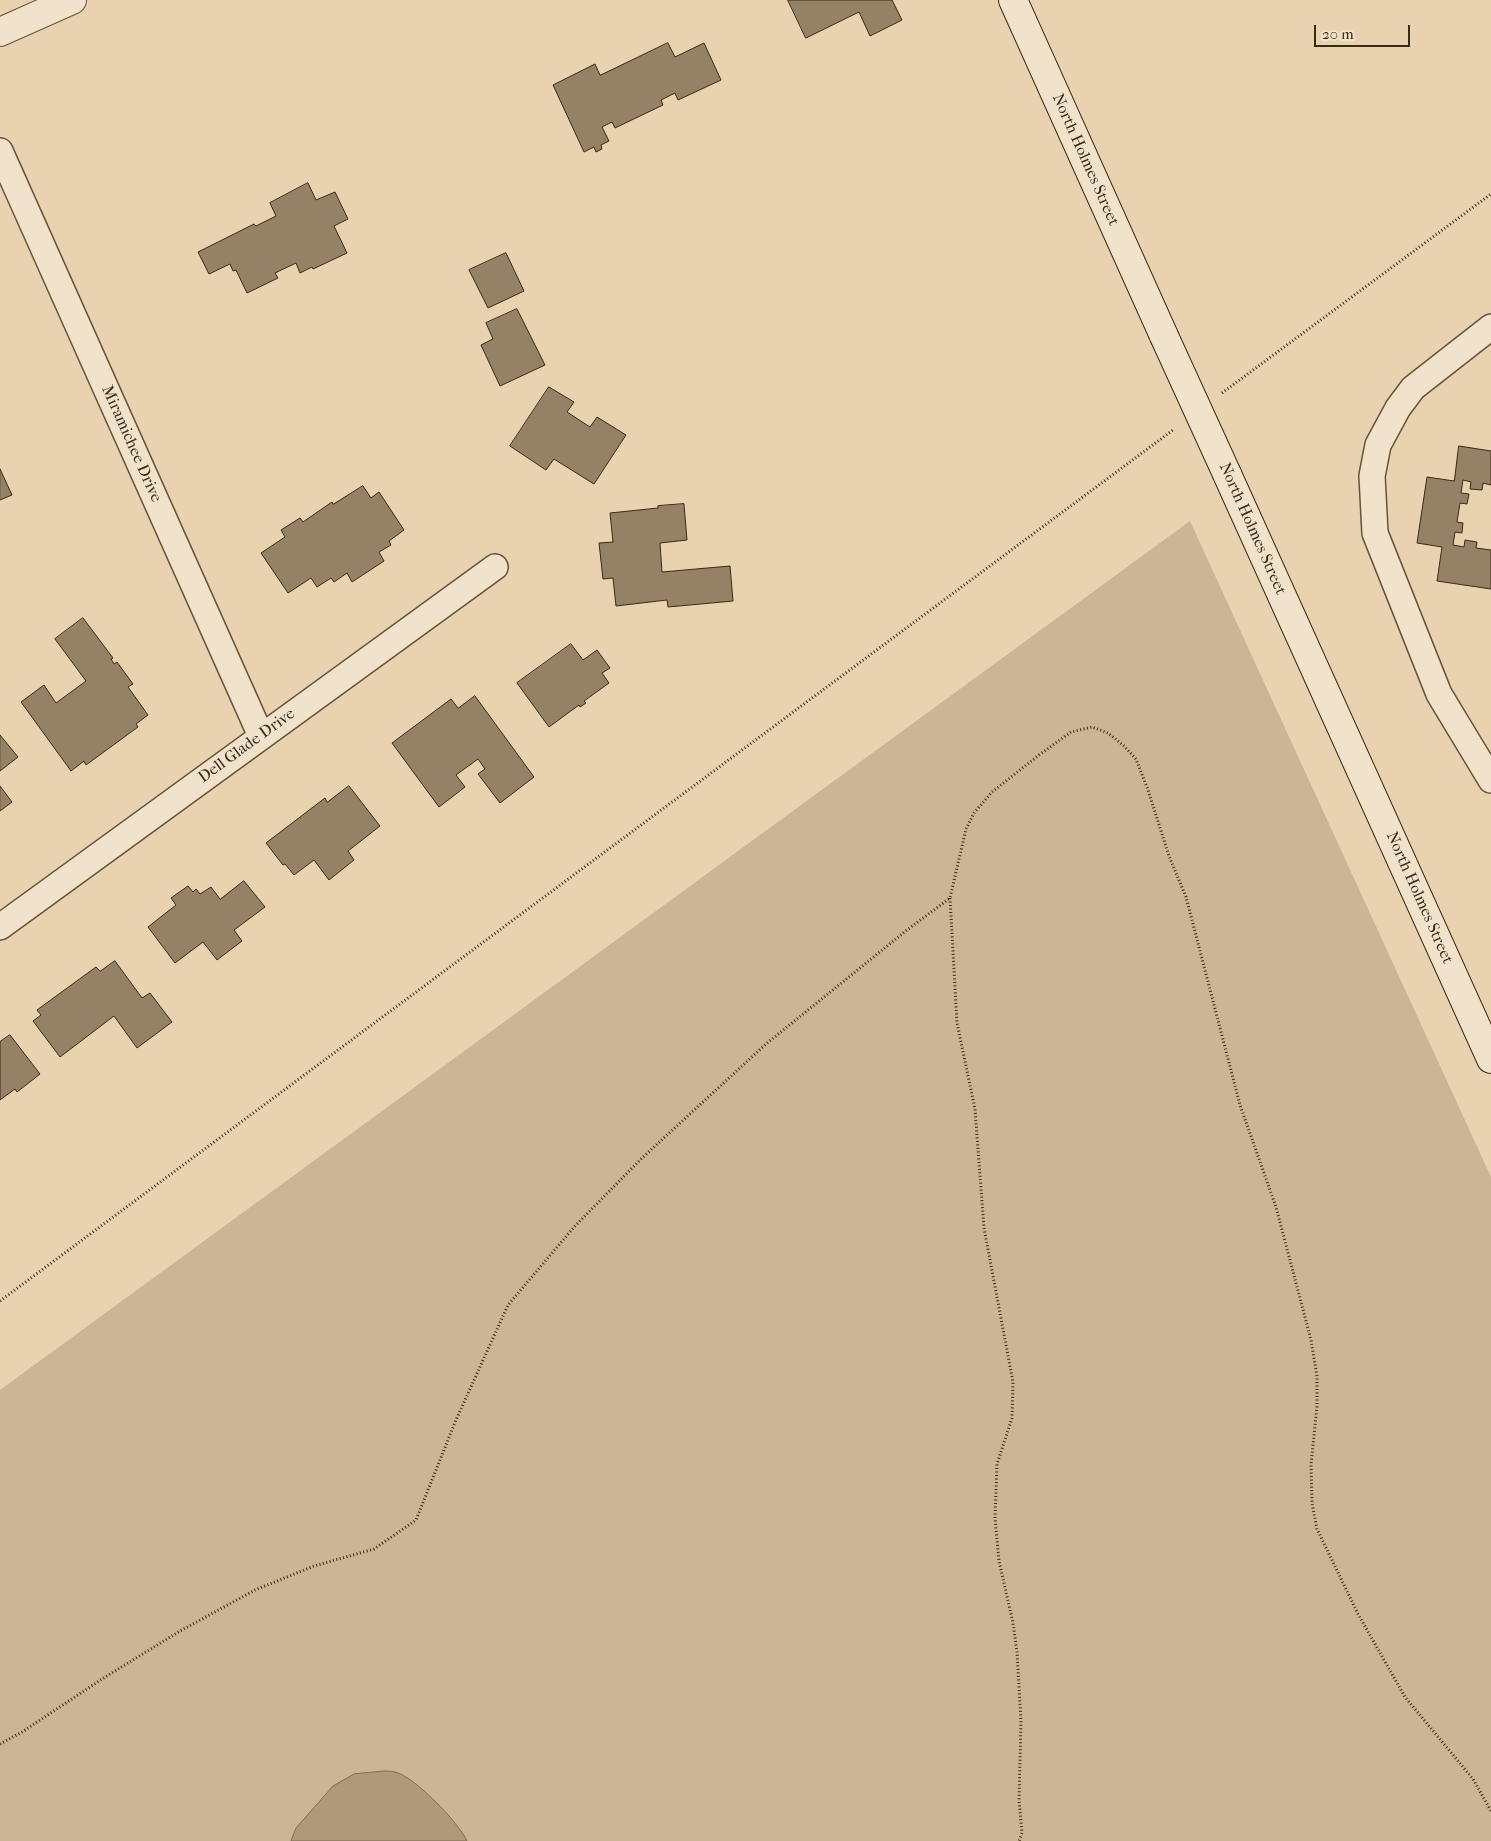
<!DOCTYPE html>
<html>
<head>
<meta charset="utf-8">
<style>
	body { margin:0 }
	#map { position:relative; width:1491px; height:1841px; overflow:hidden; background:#e9d2b0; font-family:"IM FELL French Canon",serif }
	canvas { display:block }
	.scale { position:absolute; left:1314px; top:25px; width:96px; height:22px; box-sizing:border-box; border:2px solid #3a2913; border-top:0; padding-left:6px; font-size:15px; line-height:18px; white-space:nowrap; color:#3a2913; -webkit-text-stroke:4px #f1e2cc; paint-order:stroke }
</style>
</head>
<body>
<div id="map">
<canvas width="1491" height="1841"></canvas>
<div class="scale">20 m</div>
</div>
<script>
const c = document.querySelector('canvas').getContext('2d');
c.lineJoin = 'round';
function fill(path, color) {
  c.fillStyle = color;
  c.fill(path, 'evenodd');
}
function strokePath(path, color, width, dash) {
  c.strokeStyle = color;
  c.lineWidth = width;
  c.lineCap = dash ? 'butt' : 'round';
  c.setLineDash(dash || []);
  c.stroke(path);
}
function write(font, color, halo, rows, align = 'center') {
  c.font = font + ' "IM FELL French Canon",serif';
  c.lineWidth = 4.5;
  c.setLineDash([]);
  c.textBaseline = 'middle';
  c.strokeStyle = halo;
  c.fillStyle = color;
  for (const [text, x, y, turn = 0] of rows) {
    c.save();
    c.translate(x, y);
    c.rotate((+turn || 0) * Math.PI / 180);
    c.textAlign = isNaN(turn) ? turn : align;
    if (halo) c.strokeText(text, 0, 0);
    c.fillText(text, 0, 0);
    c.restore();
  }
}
const green = new Path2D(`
	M1190,521L1491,1177V1841H0V1390Z`);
const water = new Path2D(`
	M384,1771C387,1771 392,1771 395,1772C414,1776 459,1823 467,1841H291L296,1828L333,1786L354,1774Z`);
const building = new Path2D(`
	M788,0H892L902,20L870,36L859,12L806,38Z
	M668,43L675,57L704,43L721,80L678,100L675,93L661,100L663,105L615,128L612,122L602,127L609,141L601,145L602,149L596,152L594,147L584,152L553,85L595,64L600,75Z
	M308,183L316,200L335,192L348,219L334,226L347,253L313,269L312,267L300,273L296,263L275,273L278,278L247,293L236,270L233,271L230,264L209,274L198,252L254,224L256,226L276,216L270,203Z
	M506,253L524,291L488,308L469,270Z
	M517,309L545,365L500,386L481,345L493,339L486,323Z
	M549,387L574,402L567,412L590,427L597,417L626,435L594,484L554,459L546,470L510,446Z
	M1459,446L1491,451V485L1483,483L1482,490L1470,489L1471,482L1463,480L1461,493L1469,494L1467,504L1460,503L1457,522L1463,523L1462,533L1455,532L1453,545L1464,547L1465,540L1477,542L1476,548L1491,550V589L1437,581L1442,547L1417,543L1427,477L1454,481Z
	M0,469L12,495L0,500Z
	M363,486L371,498L379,492L404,530L389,541L391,545L379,552L384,561L352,582L347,573L334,582L331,578L317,587L311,578L288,593L261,553L285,537L281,530L300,518L303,522L332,502L333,504Z
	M684,504L687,540L660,543L662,572L730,566L733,601L668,607L667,600L616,606L613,578L603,579L599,543L613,542L610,513L658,508V506Z
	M83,618L113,658L111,659L114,664L117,662L133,684L128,687L148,715L136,724L138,727L86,765L84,761L71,771L21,702L44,685L56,703L86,681L55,639Z
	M571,644L583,660L597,650L610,668L602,673L609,683L584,701L586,703L580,707L579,705L549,727L517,683Z
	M475,696L534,777L500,803L478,774L485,769L478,759L456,775L465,787L439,807L392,743L451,699L458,708Z
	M0,735L18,757L0,771Z
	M0,786L12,802L0,811Z
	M349,786L380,826L348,851L354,860L329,880L314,860L294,875L285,864L283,865L266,843L325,798L327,802Z
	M244,881L265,907L234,930L242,941L217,960L203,942L175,963L148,927L176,905L171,898L188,886L193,892L196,889L200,894L211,887L220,899Z
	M115,961L142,998L150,993L172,1022L137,1048L114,1016L60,1057L33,1021L41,1015L37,1010L96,967L100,971Z
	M10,1035L40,1074L17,1092L15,1089L0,1100V1042Z`);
const path = new Path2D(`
	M1222,393L1491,194
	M950,898L957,1023L975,1109L984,1228L1013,1382L1012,1418L997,1464L995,1518L999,1561L1013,1623L1017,1652L1021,1721L1019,1800L1022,1833L1019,1841
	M0,1301L1173,430
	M0,1744L22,1732L102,1679L180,1631L255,1590L314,1566L374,1549L416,1520L456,1420L508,1305L575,1226L641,1159L766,1044L907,930L950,898L966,829L974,813L992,792L1039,755L1071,732L1092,727L1108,733L1124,746L1136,759L1148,790L1169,856L1186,897L1240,1105L1276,1207L1311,1340L1317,1376V1406L1311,1465L1312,1503L1317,1529L1358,1614L1405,1697L1473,1779L1491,1811`);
const minor = new Path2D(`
	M0,151L261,736
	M1491,327L1413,388L1398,408L1378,445L1372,476L1375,533L1439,694L1491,780
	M0,927L495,567`);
const tertiary = new Path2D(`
	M0,32L72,0`);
const secondary = new Path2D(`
	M1013,0L1164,336
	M1227,474L1491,1059`);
const secondaryBridge = new Path2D(`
	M1164,336L1227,474`);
const streetNames = [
	["North Holmes Street",1085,160,66],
	["Miramichee Drive",131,444,66],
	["North Holmes Street",1252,529,66],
	["Dell Glade Drive",247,746,-36],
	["North Holmes Street",1419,898,66]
];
fill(green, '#cbb595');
fill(water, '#ae997b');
strokePath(water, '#806c51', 1);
fill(building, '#958165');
strokePath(building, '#3a2913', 1);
strokePath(minor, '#66533a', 28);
strokePath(tertiary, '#66533a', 30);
strokePath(secondary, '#3a2913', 30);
strokePath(path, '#3a2913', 3, [1, 2.5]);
strokePath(minor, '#f1e2cc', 25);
strokePath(tertiary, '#f1e2cc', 28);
strokePath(secondary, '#f1e2cc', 28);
strokePath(secondaryBridge, '#3a2913', 30, []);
strokePath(secondaryBridge, '#f1e2cc', 28);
write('16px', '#3a2913', '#f1e2cc', streetNames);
</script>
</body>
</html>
